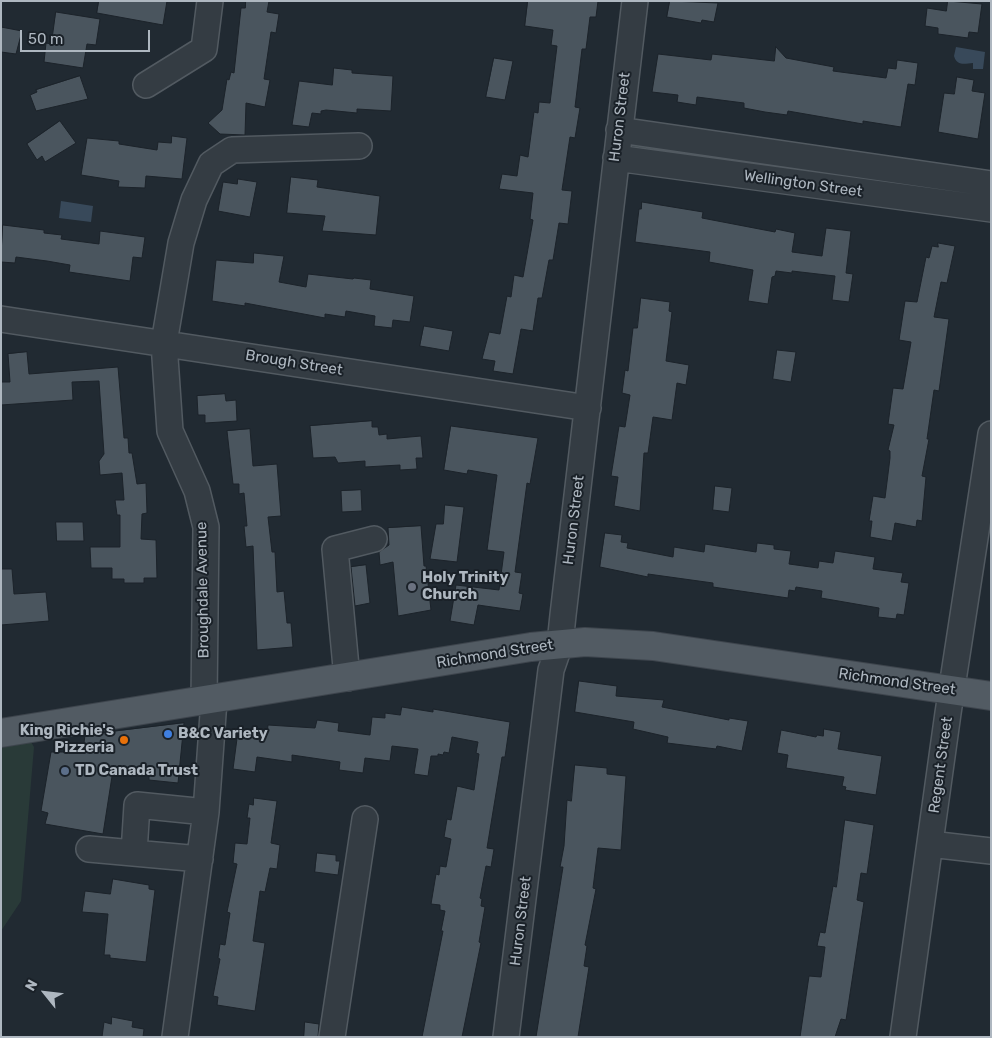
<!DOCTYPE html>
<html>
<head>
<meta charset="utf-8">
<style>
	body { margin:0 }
	#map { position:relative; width:992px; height:1038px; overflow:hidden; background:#212a32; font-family:Rubik,sans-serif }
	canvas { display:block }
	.frame { position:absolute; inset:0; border:2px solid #aeb7c0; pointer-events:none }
	.north { position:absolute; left:20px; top:968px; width:50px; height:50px; -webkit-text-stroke:4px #1a2128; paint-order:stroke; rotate:299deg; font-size:14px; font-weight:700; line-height:20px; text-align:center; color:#aeb7c0 }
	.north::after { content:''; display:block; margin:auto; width:18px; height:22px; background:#aeb7c0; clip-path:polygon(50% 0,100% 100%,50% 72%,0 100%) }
	.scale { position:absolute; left:20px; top:30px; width:130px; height:22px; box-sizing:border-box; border:2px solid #aeb7c0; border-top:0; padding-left:6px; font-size:15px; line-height:18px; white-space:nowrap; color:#aeb7c0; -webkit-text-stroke:4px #1a2128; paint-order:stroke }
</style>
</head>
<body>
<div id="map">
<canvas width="992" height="1038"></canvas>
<div class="frame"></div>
<div class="north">N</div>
<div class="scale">50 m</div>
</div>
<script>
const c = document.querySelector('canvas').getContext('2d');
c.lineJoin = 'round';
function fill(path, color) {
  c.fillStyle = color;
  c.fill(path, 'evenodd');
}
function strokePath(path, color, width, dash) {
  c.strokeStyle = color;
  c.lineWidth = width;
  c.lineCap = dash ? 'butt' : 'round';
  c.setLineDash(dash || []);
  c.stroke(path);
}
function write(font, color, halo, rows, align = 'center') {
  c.font = font + ' Rubik,sans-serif';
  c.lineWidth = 4;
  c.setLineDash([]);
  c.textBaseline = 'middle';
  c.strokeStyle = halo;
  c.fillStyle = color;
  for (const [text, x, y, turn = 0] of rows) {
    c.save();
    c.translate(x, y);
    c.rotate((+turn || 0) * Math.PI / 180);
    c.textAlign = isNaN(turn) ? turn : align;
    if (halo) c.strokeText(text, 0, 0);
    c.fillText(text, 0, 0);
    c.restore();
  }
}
const green = new Path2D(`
	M638,140L812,166L810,176L638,150L633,145Z
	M31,742L34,747L21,901L1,931V748Z`);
const water = new Path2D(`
	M956,47L985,52L983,69H973V63C964,64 957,66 954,56Z
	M61,201L93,206L91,222L59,218Z`);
const building = new Path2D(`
	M99,1H167L163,25L97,13Z
	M246,1H269L267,12L279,14L276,33L271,32L264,79L270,80L265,107L246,103L245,135L220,134L208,123L222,110L227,79L229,80L231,72L234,73L241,8H245Z
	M528,1H598L596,17H590L586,49H582L575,107L580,108L575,138L570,137L562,190L572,191L568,224L559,223L553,260H549L542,298H538L533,331L521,329L513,374L493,371L495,361L482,359L489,332L500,334L507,296L511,297L514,275L523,277L533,220L530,219L533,193L499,189L502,174L517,176L520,155L528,157L534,112L538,113L539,102L550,103L557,46L551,45L553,30L525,26Z
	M670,1L718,3L714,22L702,20L701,23L667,17Z
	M948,1L982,4L978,33L969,32L968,38L938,34V28L925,26L927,8L946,11Z
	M56,12L100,19L96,45L87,44L83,68L44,62L46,43L51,44Z
	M1,27L22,31L16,54L1,52Z
	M776,47L786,58L834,67L833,71L886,78L888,68L896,69L897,60L918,63L915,85L908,84L901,127L863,121V124L788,111L787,115L765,112L744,108V103L697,97L696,105L677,102L678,95L652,92L658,54L711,60L712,54L774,61Z
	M494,58L513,61L505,100L486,97Z
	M334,68L352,70V73L393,76L391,111L357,109V113L326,110L321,111V114L312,113L309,127L292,125L299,81L332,85Z
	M80,76L88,99L36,111L30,95L37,92L36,90Z
	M957,77L974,80L972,91L985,93L978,139L938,132L944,93L954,94Z
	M60,121L76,143L45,162L42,156L37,160L27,144Z
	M172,136L187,138L182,179L146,176L145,188L118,187L119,181L81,175L87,138L119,141V144L157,150L158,142L171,143Z
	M291,177L318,180L317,187L380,196L376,235L322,231L325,216L287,213Z
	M238,179L257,182L250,217L218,211L223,182L237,184Z
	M642,202L703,212L702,218L775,232L776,229L795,233L792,252L822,256L826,228L851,231L846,273L853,274L849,302L832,300L835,276L792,271V273L776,271L775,276L772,277L768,304L748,301L753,270L709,262L710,252L635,242L639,209H641Z
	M3,225L44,230V233L62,235L61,239L99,244L100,231L145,237L142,258L133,257L130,281L69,272L70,265L47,261L16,257L15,263L1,262Z
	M938,243L955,246L947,283L941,282L934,317L949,319L939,391L934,390L927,439H929L922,476L926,477L922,521L917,520L916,527L895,523L892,541L870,537L872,521H869L873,496L885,498L890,458V451L888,450L894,425L888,424L893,388L903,389L911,342L899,340L905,301L917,302L926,257L929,258L932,246L938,247Z
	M254,253L284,256L279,282L306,287L308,274L353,279L354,278L371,280L370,289L414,296L410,322L393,320L392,328L374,326L375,316L346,311L345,317L325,314V318L245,303V306L212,301L216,260L253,263Z
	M641,298L670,302L669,311L672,312L666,361L689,365L686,385L677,383L672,420L653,417L648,453H644L640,511L614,506L618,477L611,476L619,426L625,427L630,395L622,393L625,370L628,371L633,328H637Z
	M424,326L453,331L449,351L420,346Z
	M777,350L796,352L791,382L773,379Z
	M27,352L29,374L118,367L124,438H128L129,453H132L137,484L146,483L147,513L142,514L141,539L156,540L157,578H144V583H124V579H112V568H91L90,547H120V515H117L115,500H124L122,473L100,475L99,461L104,454L99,381L72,382L73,400L1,405V382H10L8,354Z
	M225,394L226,401L236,400L237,421L205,423V415H198L197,396Z
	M372,421V427H378L379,435L387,434V439L421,436L423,458H416L417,469L400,470V465L365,467V461L338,463L335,457L313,458L310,426Z
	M451,426L538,438L530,484L527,483L515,572L522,573L519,593L523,594L520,611L478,605L474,625L450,621L456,585L499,590L504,552L487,550L497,475L468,470L467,474L444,470Z
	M250,429L253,466L277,464L281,516L268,517L272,552H275L277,592L284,591L287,623H291L293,647L257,650L253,546L246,547L244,526H247L244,493L239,494V484H233L227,431Z
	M715,486L732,488L729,512L713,510Z
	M361,490L362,511L342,512L341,491Z
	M445,505L464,507L457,562L430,559L436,524H443Z
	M56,522H83L84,541H57Z
	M421,526L424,566H426L431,610L398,616L393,562L380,565L379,552L389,545L388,528Z
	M605,533L622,535L621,542L628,543L627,548L673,557L674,547L704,552L705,544L756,552L757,543L774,545V549L791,551L789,564L818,568L819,561L833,563L835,551L875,557L873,569L903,573L901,582L909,583L904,615L897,614L896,619L878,617L879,608L821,598L822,591L796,587L795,591L789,590L788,598L713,587V583L648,574V577L600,567Z
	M366,565L370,603L355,606L351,567Z
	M1,569H12L14,594L46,592L49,621L1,625Z
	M579,681L617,686L616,696L664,700L662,707L729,720V718L748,721L742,751L717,746L716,749L667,743L668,737L633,729L634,722L575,712Z
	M402,707L433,712V709L510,722L505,757H502L487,848L494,849L491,867L486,866L480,898L482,899L481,906L485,907L479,942L481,943L462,1037H422L443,931H441L445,911L440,910V905L431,904L436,874L439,875L440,866L446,867L451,839L444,837L447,819L451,820L457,786L474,790L479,754L476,753L478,742L452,737L449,753L444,752L443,755L438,754V756H431L428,776L414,774L418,749L392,746L390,761L365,758L363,773L339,770L340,762L292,755V762L257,757L255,772L233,769L238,731L267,734L268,725L315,728L317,720L339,723L338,731L370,735L372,717L385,718V713L400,715Z
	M184,723L178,783L149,780V775L113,770L103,834L45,824L48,813L41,811L51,752H70L72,745L84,743L85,735Z
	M824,729L841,732L838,749L882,756L876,795L845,790L846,787L842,786L844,777L786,768L788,755L777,753L781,730L816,737L817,735L823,736Z
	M575,765L607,768V774L626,776L621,850L598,848L593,888L596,889L585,945L587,946L584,966L589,967L578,1037H536L563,867H560L564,846L567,800L571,801Z
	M254,798L277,801L271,843L280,845L277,869L270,868L265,892L260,891L253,941L265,943L255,1011L217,1005L218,997L213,996L220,959L218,958L220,944L225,945L227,932L230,913L227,912L237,864L233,863L235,843L247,844L250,818H247L249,804L253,805Z
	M845,820L874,825L867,874L861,873L857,900L864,902L846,1020L841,1019L835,1037H800L809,976L821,977L825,947L817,946L820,932L825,933L833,886L836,887Z
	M317,853L336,855V861H340L338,875L315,872Z
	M113,879L149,885V889L155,890L146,962L110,958V955H104L108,914L82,912L85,891L110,894Z
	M112,1017L133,1021L132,1027L144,1029L143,1037H102L104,1022L111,1024Z
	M305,1022L319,1024L318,1037H304Z`);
const minor = new Path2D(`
	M146,85L204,49L210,1
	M619,130L991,184
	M616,158L991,209
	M1,319L588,408
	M347,678L335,549L374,539
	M204,701L206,527L197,491L170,431L164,343L181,243L194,200L211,164L232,150L359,146
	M930,844L991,851
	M89,849L200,859
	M134,853L137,805L206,812
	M175,1037L206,812L214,700
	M332,1037L365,819
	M506,1037L551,670L560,644L563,615L635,1
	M903,1037L948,713L991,434`);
const major = new Path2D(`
	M1,733L531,647L585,642L653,646L991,696`);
const markers = [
	[412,587,5,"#6b7280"],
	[168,734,5,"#3f7fe0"],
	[124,740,5,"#e8710a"],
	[65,771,5,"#5c6f8a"]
];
const streetNames = [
	["Huron Street",620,117,-83],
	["Wellington Street",803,184,8],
	["Brough Street",294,363,9],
	["Huron Street",574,520,-83],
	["Broughdale Avenue",203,590,-91],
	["Richmond Street",495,654,-9],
	["Richmond Street",897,682,8],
	["Regent Street",941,765,-82],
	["Huron Street",521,921,-83]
];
const poiNames = [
	["Holy Trinity",422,578],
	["Church",422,595],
	["King Richie's",114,731,"right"],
	["Pizzeria",114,748,"right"],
	["B&C Variety",178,734],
	["TD Canada Trust",75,771]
];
fill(green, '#293a38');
fill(water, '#38495a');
fill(building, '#4a555e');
strokePath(building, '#1c232a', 1);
strokePath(minor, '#525a61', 28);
strokePath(major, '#3e454d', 30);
strokePath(minor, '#343c43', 25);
strokePath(major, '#525b63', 28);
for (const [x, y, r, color] of markers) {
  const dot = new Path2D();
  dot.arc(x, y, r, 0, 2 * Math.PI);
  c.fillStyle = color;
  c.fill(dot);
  strokePath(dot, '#1a2128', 2);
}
write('15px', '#aeb7c0', '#1a2128', streetNames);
write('bold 15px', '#aeb7c0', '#1a2128', poiNames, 'left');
</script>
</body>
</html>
